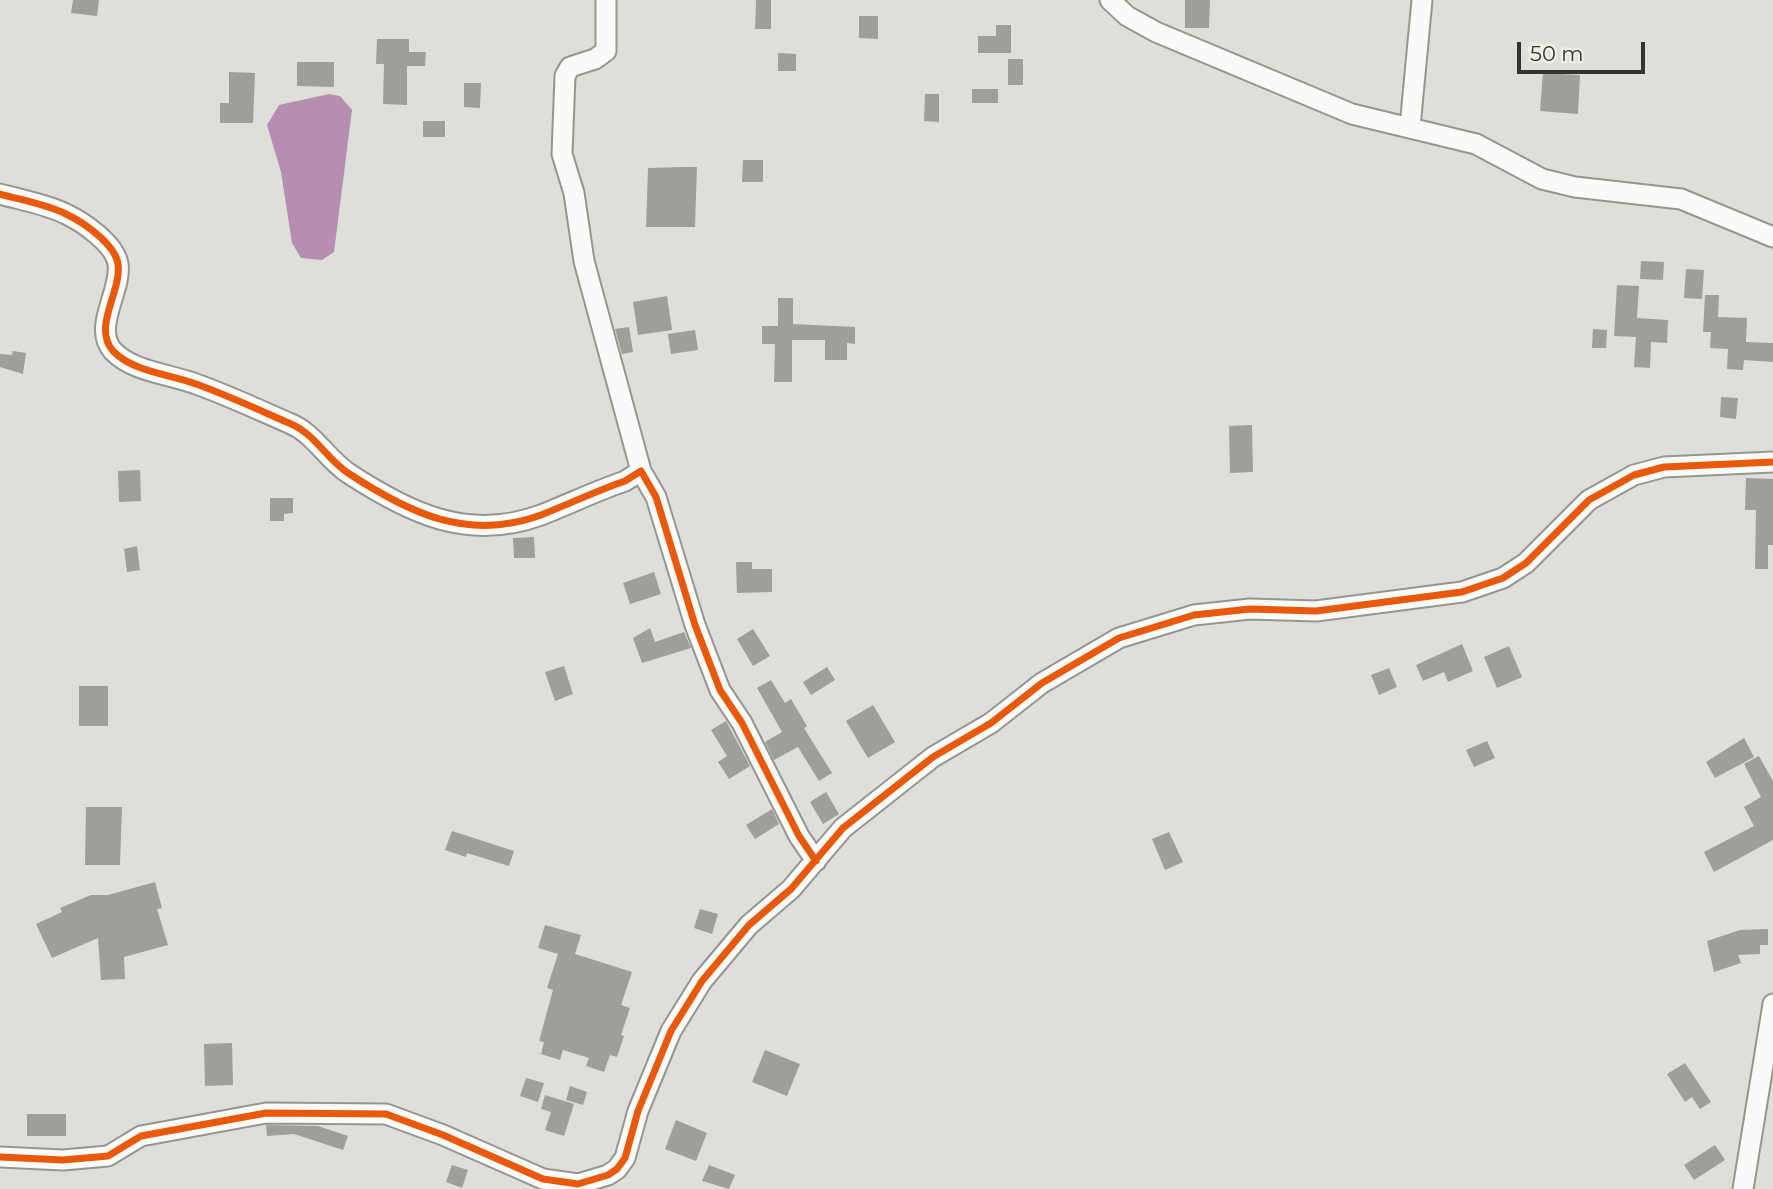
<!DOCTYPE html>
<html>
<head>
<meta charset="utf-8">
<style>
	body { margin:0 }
	#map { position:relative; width:1773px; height:1189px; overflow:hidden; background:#dfdfda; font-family:Montserrat,sans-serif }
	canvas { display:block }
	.scale { position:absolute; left:1517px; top:42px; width:128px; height:32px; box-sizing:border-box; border:4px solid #343430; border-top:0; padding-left:9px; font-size:21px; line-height:24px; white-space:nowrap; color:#343430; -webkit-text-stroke:5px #eeeee5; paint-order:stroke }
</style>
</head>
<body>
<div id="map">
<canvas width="1773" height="1189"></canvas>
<div class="scale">50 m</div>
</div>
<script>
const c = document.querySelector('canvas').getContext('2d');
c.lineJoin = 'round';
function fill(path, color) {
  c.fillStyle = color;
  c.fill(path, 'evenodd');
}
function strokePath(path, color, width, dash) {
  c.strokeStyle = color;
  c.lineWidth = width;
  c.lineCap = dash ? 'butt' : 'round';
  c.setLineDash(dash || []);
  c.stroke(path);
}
const water = new Path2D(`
	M329,94L340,96L352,110L334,252L322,260L301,258L292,243L281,172L267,125L279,105Z`);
const building = new Path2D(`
	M73,0H99L97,16L71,13Z
	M756,0H771V29H755Z
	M1185,0H1210L1209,28H1185Z
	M859,16H878V39L859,38Z
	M996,25H1011V53H978V36H996Z
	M377,39H409V52H426L425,66H407V105L383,104L384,64H376Z
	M778,53L796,54V71H778Z
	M1008,59H1023V85H1008Z
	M297,62H334V87L297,86Z
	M229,72L255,73L253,123H220V103H229Z
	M1543,73L1580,75L1578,114L1540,111Z
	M464,83H481L480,108L464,107Z
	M972,89H998V103H972Z
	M925,94H939V122L924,121Z
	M423,121H445V137H423Z
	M743,160H763V182H742Z
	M682,167H697L695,227H646L648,168Z
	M1641,261L1664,262L1663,280L1640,279Z
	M1686,269L1704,270L1702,299L1684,298Z
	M1617,285L1639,286L1637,318L1668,320L1667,343L1651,342L1650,368L1634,367L1636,337L1614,336Z
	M1705,295H1719L1718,317L1747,318L1746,342L1773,343V362L1744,360L1743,370L1727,369L1728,349L1710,348L1711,332H1703Z
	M667,296L672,330L638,335L633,302Z
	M778,298H793V324L855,327V344L847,343V360H825V340H792V382H774L775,344H762V326H778Z
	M629,327L633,352L622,354L615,329Z
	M1593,329L1607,330L1606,348H1592Z
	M695,330L698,350L671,354L668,334Z
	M13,351L26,353L23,374L0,367V354L12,355Z
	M1721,397L1738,398L1736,419L1720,417Z
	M1252,425L1253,472L1230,473L1229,426Z
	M140,470L141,501L119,502L118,471Z
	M1746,478L1773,479V545H1768V569H1755L1756,510H1745Z
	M270,498H293V513L284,514V521H270Z
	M534,537L535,558H514L513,538Z
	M137,546L140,570L127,572L124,549Z
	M736,562H752V569H772V592L737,593Z
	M654,572L661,594L630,604L623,583Z
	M650,628L655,642L684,632L691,648L642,663L633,638Z
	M753,629L770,656L753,666L737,639Z
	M1462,644L1473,671L1448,682L1444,672L1423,681L1416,665Z
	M1509,646L1522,677L1497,688L1484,657Z
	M564,666L573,694L555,701L545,672Z
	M827,667L835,680L811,695L803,682Z
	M1389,668L1397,687L1379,695L1371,675Z
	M771,680L785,703L791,699L807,726L804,728L832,773L819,781L798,747L774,760L765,742L782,732L757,688Z
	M79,686H108V726H79Z
	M873,705L895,742L868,758L846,721Z
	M726,721L750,766L729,779L718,762L727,756L711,730Z
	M1744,738L1754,757L1715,778L1706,762Z
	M1487,741L1495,758L1474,767L1466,750Z
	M1759,756L1773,781V840L1714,872L1704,852L1754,826L1744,807L1761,797L1744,764Z
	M826,792L839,814L823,824L810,802Z
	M86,807H122L120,865H85Z
	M772,809L779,824L755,839L746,825Z
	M452,831L514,851L509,866L467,853L466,857L445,850Z
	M1169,832L1183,862L1165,870L1152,839Z
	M155,882L162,908L157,909L168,945L124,957L125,979L101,980L98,938L52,958L36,924L62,912L60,908L91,895H108Z
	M700,909L718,914L712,934L694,928Z
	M545,925L581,935L575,954L632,972L621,1005L630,1008L621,1035L624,1036L617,1057L610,1055L604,1072L586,1066L589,1058L563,1050L560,1060L541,1054L544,1042L539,1041L553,990L547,988L558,954L538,948Z
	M1768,929V945H1760V954L1738,955L1741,963L1714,972L1707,941L1740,930Z
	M232,1043L233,1085L205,1086L204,1044Z
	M765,1050L800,1064L787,1096L752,1082Z
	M1685,1063L1711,1102L1700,1109L1692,1097L1685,1102L1667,1074Z
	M526,1078L544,1083L538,1102L520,1096Z
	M570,1086L587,1092L583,1105L566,1100Z
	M545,1095L574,1104L564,1136L545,1130L551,1112L541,1109Z
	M27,1114H66V1136H27Z
	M676,1120L707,1133L696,1161L665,1149Z
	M266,1125L318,1126L348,1136L343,1150L294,1134L267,1136Z
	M1715,1145L1725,1160L1694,1180L1684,1165Z
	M452,1165L468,1170L462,1188L446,1182Z
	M709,1165L735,1175L729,1189L702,1181Z`);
const minor = new Path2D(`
	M606,0V51L595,59L570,67L565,76L562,154L574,193L584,261L641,471
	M1110,0L1127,16L1156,32L1352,114L1476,144L1542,179L1575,187L1681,199L1773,237
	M1410,127L1422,0
	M0,194C21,200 46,204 66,214C83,222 115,244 118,264C122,291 92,327 113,351C133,372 170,374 196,384C227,395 259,410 289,423C314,433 326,458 348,473C409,513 468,542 541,515C569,504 596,491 625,481L641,471L656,497L695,625L720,690L742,723L799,836L816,861
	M0,1157L63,1160L108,1156L141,1136L266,1113L386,1114L443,1135L543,1179L578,1184L608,1175L617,1169L625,1158L638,1111L671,1031L702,981L749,925L791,889L843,828L933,757L991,723L1042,683L1119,638L1194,615L1250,609L1316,611L1462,592L1503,578L1526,563L1589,500L1634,475L1664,467L1773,462
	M1743,1189L1773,1004`);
const cycleway = new Path2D(`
	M0,194C21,200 46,204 66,214C83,222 115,244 118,264C122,291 92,327 113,351C133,372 170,374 196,384C227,395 259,410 289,423C314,433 326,458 348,473C409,513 468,542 541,515C569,504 596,491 625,481L641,471L656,497L695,625L720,690L742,723L799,836L816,861
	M0,1157L63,1160L108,1156L141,1136L266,1113L386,1114L443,1135L543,1179L578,1184L608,1175L617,1169L625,1158L638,1111L671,1031L702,981L749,925L791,889L843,828L933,757L991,723L1042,683L1119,638L1194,615L1250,609L1316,611L1462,592L1503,578L1526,563L1589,500L1634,475L1664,467L1773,462`);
fill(water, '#b68eb1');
fill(building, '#9e9e9a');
strokePath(minor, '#959591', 23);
strokePath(minor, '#fafaf9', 19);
strokePath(cycleway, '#e8590c', 7);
</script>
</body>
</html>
